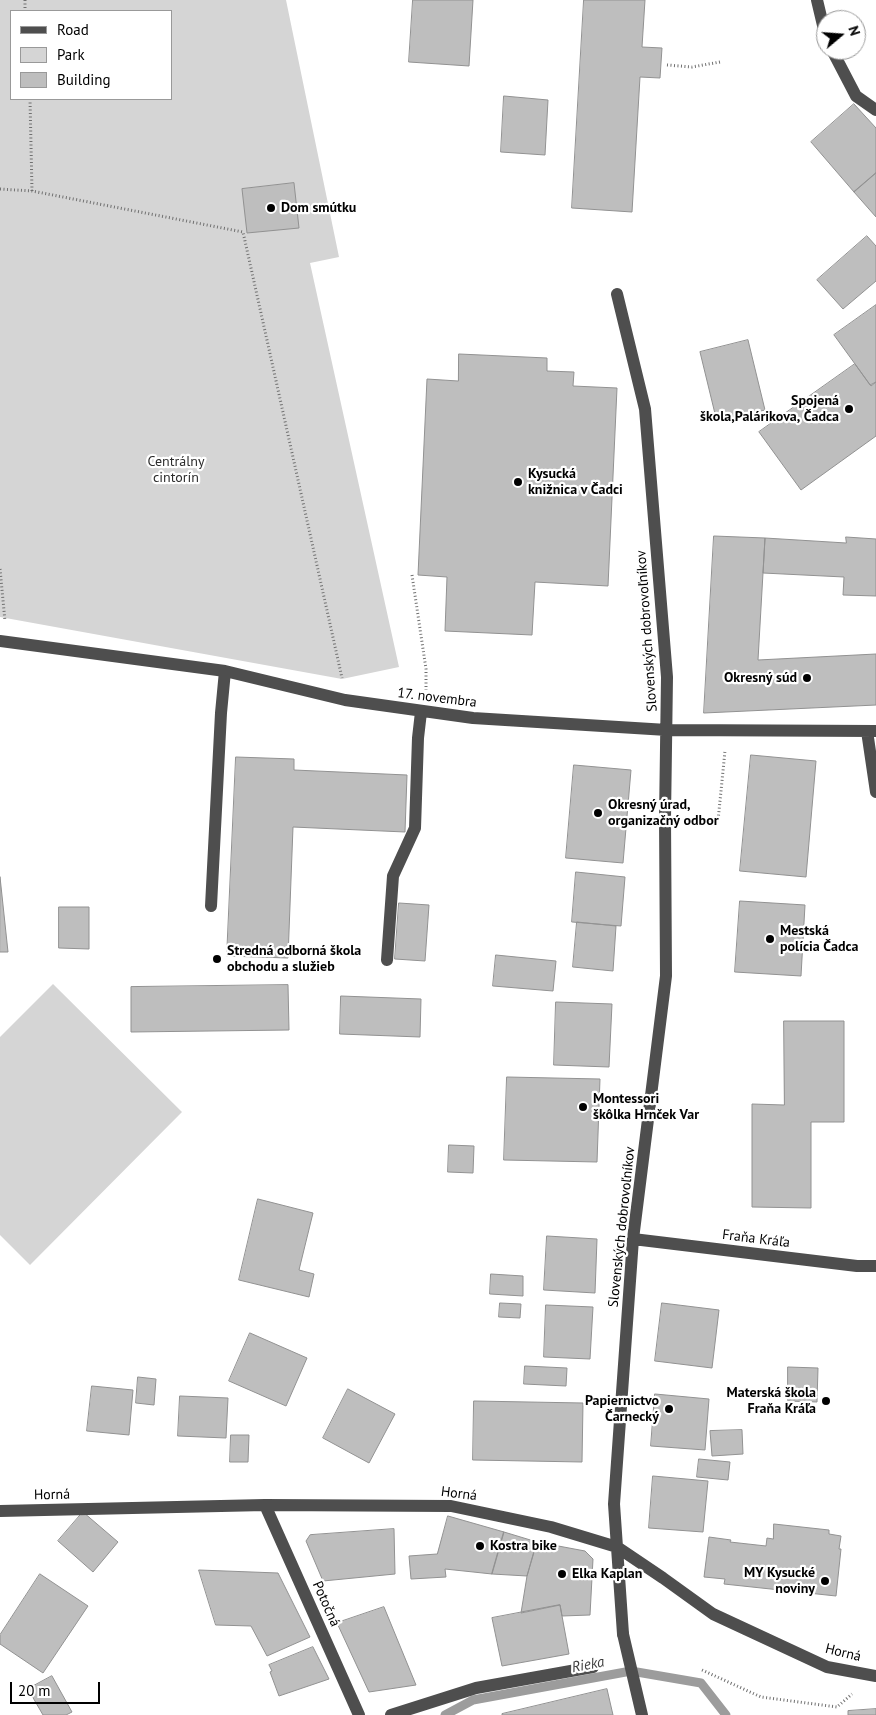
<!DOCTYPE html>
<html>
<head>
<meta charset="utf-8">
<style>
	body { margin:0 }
	#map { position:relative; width:876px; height:1715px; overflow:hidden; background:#fff; font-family:"PT Sans",sans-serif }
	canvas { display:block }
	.legend { position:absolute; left:10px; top:10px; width:162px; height:90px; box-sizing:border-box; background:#fff; border:1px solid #999; margin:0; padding:6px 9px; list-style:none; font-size:15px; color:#000 }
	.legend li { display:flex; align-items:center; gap:10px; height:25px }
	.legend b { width:25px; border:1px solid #999 }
	.north { position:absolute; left:816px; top:10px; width:50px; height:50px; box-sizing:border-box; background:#fff; border:1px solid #999; border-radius:50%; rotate:72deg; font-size:14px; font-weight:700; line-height:20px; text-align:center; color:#000 }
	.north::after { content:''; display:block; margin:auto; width:18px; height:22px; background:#000; clip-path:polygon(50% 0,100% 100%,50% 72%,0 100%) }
	.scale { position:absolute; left:10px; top:1682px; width:90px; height:22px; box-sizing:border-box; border:2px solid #000; border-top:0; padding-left:6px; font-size:15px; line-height:18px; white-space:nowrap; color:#000; -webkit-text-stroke:4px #fff; paint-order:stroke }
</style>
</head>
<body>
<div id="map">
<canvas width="876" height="1715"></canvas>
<ul class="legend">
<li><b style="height:6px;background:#4e4e4e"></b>Road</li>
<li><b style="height:14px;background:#d5d5d5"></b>Park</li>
<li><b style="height:14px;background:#bebebe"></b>Building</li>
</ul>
<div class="north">N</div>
<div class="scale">20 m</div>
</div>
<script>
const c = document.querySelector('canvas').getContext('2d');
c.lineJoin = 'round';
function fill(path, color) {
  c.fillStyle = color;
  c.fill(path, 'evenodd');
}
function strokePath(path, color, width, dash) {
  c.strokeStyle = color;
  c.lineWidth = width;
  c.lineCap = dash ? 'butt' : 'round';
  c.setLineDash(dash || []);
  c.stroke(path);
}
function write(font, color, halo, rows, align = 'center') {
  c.font = font + ' "PT Sans",sans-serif';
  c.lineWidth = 4.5;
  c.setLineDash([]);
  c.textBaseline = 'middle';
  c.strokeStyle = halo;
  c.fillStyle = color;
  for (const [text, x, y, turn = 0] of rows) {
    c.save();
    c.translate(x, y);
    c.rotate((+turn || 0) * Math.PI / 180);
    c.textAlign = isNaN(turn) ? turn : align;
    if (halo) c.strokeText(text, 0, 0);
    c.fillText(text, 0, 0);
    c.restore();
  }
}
const green = new Path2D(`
	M0,0H286L339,257L310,263L399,667L342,679L0,617ZM11,11H171V99H11Z
	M53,984L182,1112L30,1265L0,1235V1037Z`);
const stream = new Path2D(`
	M445,1715L473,1700L631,1671L701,1683L726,1715`);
const building = new Path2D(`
	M413,0H473L469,66L409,62Z
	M584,0H645L642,47L662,48L660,78L640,77L632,212L572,208Z
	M504,96L548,100L545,155L501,152Z
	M854,104L876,128V173L854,192L811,142Z
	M876,173V217L854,192Z
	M294,183L299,228L247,233L242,189Z
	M867,236L876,246V281L843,309L817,280Z
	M876,305V382L871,386L834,335Z
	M748,340L765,410L717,422L700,352Z
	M459,354L547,358V371L574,372L573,386L617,388L608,586L535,582L532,635L445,631L447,577L418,575L427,379L458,381Z
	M855,364L870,385L876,382V436L801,490L759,432Z
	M714,536L765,538L758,660L876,654V705L704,713Z
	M846,537L876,539V596L843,595L844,577L763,573L765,538L846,543Z
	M751,755L816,761L806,877L740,871Z
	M236,757L294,759V770L407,775L405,832L293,827L288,958L227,956Z
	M574,765L631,770L623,863L566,858Z
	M576,872L625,877L621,926L572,922Z
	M0,877L8,952H0Z
	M740,901L805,905L801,976L735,972Z
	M399,903L429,905L425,961L395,959Z
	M59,907H89V949L59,948Z
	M577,922L616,926L613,971L573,967Z
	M496,955L556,961L553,991L493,986Z
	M288,985L289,1030L131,1032V987Z
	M341,996L421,999L420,1037L340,1034Z
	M556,1002L612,1004L609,1067L554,1065Z
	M784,1021H844V1122H811V1208L752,1207V1104L784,1105Z
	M507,1077L600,1079L597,1162L504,1160Z
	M449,1145L474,1146L473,1173L448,1172Z
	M258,1199L313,1213L299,1270L314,1274L309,1297L239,1280Z
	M547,1236L597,1239L595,1293L544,1290Z
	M491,1274L523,1276V1296L490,1294Z
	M500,1303L521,1304L520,1318L499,1317Z
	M662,1303L719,1310L712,1368L655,1361Z
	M546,1305L593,1307L590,1359L544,1357Z
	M250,1333L307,1358L286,1406L229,1381Z
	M525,1366L567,1368L566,1386L524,1384Z
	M788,1367L818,1368L817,1402L788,1401Z
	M138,1377L156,1379L154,1405L136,1403Z
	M92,1386L133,1390L129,1435L87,1431Z
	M348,1389L395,1414L369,1463L323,1438Z
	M655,1394L709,1399L705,1450L651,1446Z
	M180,1396L228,1398L226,1438L178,1436Z
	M474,1401L583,1403L582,1462L473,1460Z
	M742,1430L743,1454L712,1456L710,1431Z
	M231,1435H249L248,1462H230Z
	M699,1459L730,1462L728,1480L697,1477Z
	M653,1476L708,1481L703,1532L649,1528Z
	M83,1512L118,1542L93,1572L58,1541Z
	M448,1516L504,1532L492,1574L445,1569L446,1577L411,1579L409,1556L437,1554Z
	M774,1524L829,1530V1534L841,1536L839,1549H841L836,1596L724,1584L725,1579L704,1577L709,1537L731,1540L730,1542L766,1546L767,1538L773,1539Z
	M394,1529L395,1574L323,1581L306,1541L310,1535Z
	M504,1532L537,1542L527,1576L492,1574Z
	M537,1542L585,1551L593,1559L590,1615L562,1616L560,1605L521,1613L527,1576Z
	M199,1570L278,1573L310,1637L267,1656L251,1626L216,1625Z
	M40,1574L88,1606L43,1673L0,1644V1635Z
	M560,1605L569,1654L502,1666L492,1618Z
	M384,1607L416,1685L369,1692L337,1623Z
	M313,1647L329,1679L279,1696L270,1672L272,1671L269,1665Z
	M52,1676L72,1712L66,1715H43L28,1689Z
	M607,1689L613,1715H502V1714Z
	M876,1709V1715H848V1711Z`);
const path = new Path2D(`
	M25,0V11
	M667,65L692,67L720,62
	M30,99L32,191
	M0,189L32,191L243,232L342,678
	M0,569L5,621
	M412,575L426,669V690
	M685,818L718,821L725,751
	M702,1670L761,1697L837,1707L852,1694`);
const minor = new Path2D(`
	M817,0L826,38
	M832,50L856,96L876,110
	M617,294L645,409L667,677L665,818L666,976L633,1239L614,1504L623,1634
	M0,641L225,671L345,700L473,718L667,730L876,731
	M867,731L876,792
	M211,906L221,713L225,671
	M387,960L393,876L415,828L418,738L421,712
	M633,1239L857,1266H876
	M265,1505L359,1715
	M0,1511L265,1505L451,1506L551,1527L617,1547L663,1578L713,1614L827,1667L876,1676
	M391,1715L476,1688L593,1667`);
const minorBridge = new Path2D(`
	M623,1634L642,1715`);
const markers = [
	[271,208,5,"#000"],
	[849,409,5,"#000"],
	[518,482,5,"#000"],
	[807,678,5,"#000"],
	[598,813,5,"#000"],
	[770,939,5,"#000"],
	[217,959,5,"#000"],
	[583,1107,5,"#000"],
	[826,1401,5,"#000"],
	[669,1409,5,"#000"],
	[480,1546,5,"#000"],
	[562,1574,5,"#000"],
	[825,1581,5,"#000"]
];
const poiNames = [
	["Dom smútku",281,208],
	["Spojená",839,401,"right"],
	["škola,Palárikova, Čadca",839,417,"right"],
	["Kysucká",528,474],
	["knižnica v Čadci",528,490],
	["Okresný súd",797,678,"right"],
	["Okresný úrad,",608,805],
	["organizačný odbor",608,821],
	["Mestská",780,931],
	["polícia Čadca",780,947],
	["Stredná odborná škola",227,951],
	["obchodu a služieb",227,967],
	["Montessori",593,1099],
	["škôlka Hrnček Var",593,1115],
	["Materská škola",816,1393,"right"],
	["Fraňa Kráľa",816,1409,"right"],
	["Papiernictvo",659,1401,"right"],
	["Čarnecký",659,1417,"right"],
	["Kostra bike",490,1546],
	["MY Kysucké",815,1573,"right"],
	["noviny",815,1589,"right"],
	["Elka Kaplan",572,1574]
];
const parkNames = [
	["Centrálny",176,462],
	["cintorín",176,478]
];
const streetNames = [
	["Slovenských dobrovoľníkov",647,631,-94],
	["17. novembra",437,698,7],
	["Slovenských dobrovoľníkov",622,1227,-84],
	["Fraňa Kráľa",756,1239,7],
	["Horná",459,1494,7],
	["Horná",52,1495,-1],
	["Potočná",326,1604,66],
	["Horná",843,1653,14]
];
const waterNames = [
	["Rieka",588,1665,-11]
];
fill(green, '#d5d5d5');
strokePath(stream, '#9c9c9c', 9);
fill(building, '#bebebe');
strokePath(building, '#929292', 1);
strokePath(path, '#707070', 3, [1, 2.5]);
strokePath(minor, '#4e4e4e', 12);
strokePath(minorBridge, '#4e4e4e', 12);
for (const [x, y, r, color] of markers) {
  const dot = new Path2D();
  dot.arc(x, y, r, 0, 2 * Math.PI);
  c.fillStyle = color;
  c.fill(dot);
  strokePath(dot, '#fff', 2);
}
write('bold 14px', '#000', '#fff', poiNames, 'left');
write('14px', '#2c2c2c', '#fff', parkNames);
write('14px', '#000', '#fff', streetNames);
write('italic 15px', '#3d3d3d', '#fff', waterNames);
</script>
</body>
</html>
